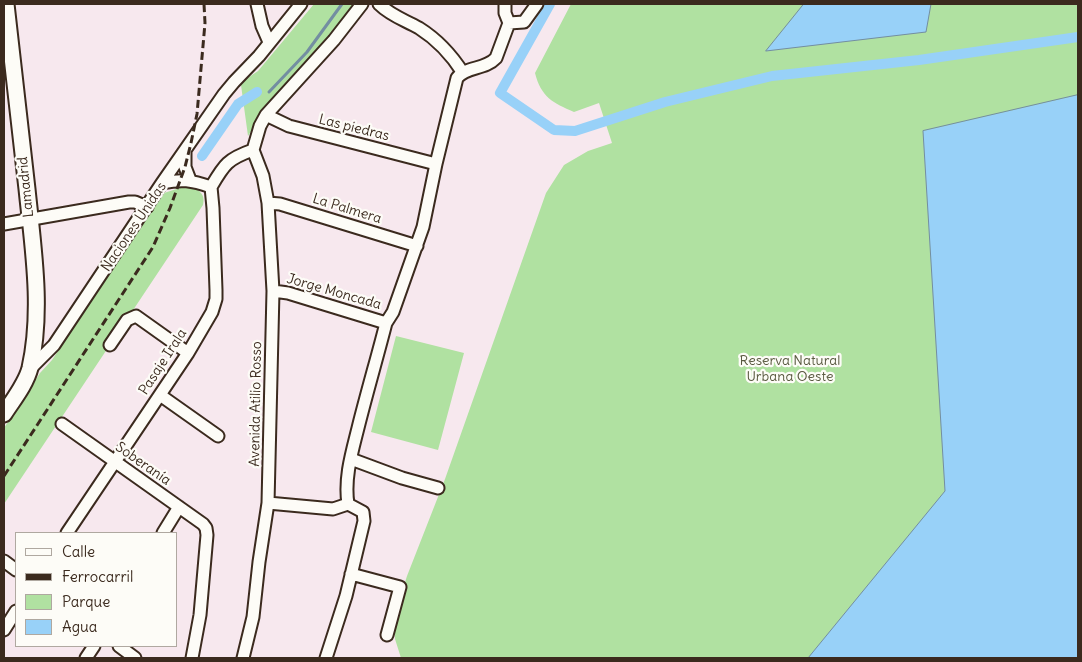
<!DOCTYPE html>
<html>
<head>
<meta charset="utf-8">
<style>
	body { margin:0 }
	#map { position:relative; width:1082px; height:662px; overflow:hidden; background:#f7e8ee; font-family:Delius,sans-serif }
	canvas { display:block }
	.frame { position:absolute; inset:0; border:5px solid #3b2a1e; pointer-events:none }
	.legend { position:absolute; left:15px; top:532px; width:162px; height:115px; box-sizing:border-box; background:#fdfcf7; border:1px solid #afa8a0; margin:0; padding:6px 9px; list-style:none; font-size:15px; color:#3b2a1e }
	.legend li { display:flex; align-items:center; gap:10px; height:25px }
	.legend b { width:25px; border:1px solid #afa8a0 }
</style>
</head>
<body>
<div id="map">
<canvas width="1082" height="662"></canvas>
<div class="frame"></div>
<ul class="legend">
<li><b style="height:6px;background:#fdfcf7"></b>Calle</li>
<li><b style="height:6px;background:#3b2a1e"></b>Ferrocarril</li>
<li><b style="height:14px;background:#b0e1a1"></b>Parque</li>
<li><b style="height:14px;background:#98d1f8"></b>Agua</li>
</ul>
</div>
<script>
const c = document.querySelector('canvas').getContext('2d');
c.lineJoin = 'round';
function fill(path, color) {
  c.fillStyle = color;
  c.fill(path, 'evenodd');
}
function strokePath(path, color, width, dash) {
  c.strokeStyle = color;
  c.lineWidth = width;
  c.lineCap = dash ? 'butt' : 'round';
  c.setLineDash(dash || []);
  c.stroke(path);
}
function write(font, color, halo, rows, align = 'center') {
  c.font = font + ' Delius,sans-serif';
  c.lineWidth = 4.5;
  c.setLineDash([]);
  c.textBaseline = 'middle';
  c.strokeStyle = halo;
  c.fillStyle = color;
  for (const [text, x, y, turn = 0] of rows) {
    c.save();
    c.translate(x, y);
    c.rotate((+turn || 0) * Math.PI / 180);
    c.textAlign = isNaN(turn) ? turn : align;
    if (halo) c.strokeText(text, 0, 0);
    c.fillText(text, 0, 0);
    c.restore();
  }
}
const green = new Path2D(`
	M314,4H355L318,48L272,100L248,136L241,85L246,79L258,71Z
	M571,4H1078V658H401L395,639L394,621L399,601L407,576L445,479L546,193L564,165L588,151L612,143L599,103L574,112C553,103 541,97 535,73Z
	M189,185C198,190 206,193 203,205L4,504V428L40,373L52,360L164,193Z
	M396,336L464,353L438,450L371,432Z`);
const water = new Path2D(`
	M804,4H931L926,32L766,51Z
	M1078,95V658H808L945,491L923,131Z`);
const stream = new Path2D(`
	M269,92L307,52L342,4`);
const canal = new Path2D(`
	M550,4L500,93L554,130L575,131L665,102L772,76L919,60L1078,37
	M202,156L238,104L257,92`);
const street = new Path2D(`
	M257,4L262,26L269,42
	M379,4C391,16 405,20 419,28C438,40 451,54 463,73
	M505,4V13L509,23
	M266,115L289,126L436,164
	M253,150L260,126L266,115L334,40L362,4
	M185,152V167L190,180
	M162,183C182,179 191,180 211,187
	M211,187C224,165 227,159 253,150
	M268,203L280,204L417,246
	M4,224L129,202H135L147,207
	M273,291L288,293L386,323
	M110,345L127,320L136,316L188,353
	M29,370L54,345L162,183L224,94L234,82L259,56L301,4
	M160,395L218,436
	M62,424L203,524L206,528L207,535L200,615L192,658
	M351,459L402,478L438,488
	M268,503L333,509L348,504
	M348,504C344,478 352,452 358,428C367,392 377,358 386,323L393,312L423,227L436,164L457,78C466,66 485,70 496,58L509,23L524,22L537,4
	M67,533L188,353L212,312L216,299V290L213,208L211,187
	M163,533L179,507
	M4,561L16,570
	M351,574L400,587L387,635
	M4,630L16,611
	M119,646L135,658
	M86,658L94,646
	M243,658L253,617L259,562L268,503L273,291L268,203L263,176L253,150
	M326,658L346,596L364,521L363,512L348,504`);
const secondary = new Path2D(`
	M4,414C13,400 26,384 30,368C43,310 33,248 27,189C20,128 13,66 6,4`);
const rail = new Path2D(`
	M4,476L153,247L170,208L185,167L191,143L197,114L205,23L204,4`);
const streetNames = [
	["Las piedras",354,128,14],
	["Lamadrid",26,187,-96],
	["La Palmera",347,209,17],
	["Naciones Unidas",134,227,-56],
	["Jorge Moncada",334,292,16],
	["Pasaje Irala",163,362,-57],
	["Avenida Atilio Rosso",256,404,-89],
	["Soberanía",143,464,35]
];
const parkNames = [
	["Reserva Natural",790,361],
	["Urbana Oeste",790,377]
];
fill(green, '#b0e1a1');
fill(water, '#98d1f8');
strokePath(water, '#738ea1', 1);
strokePath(stream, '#738ea1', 3);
strokePath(canal, '#98d1f8', 10);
strokePath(street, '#3b2a1e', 15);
strokePath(secondary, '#3b2a1e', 19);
strokePath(street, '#fdfcf7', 11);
strokePath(secondary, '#fdfcf7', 15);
strokePath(rail, '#3b2a1e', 3, [8, 4]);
write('14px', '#3b2a1e', '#fdfcf7', streetNames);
write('14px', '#58583f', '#fdfcf7', parkNames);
</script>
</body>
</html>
